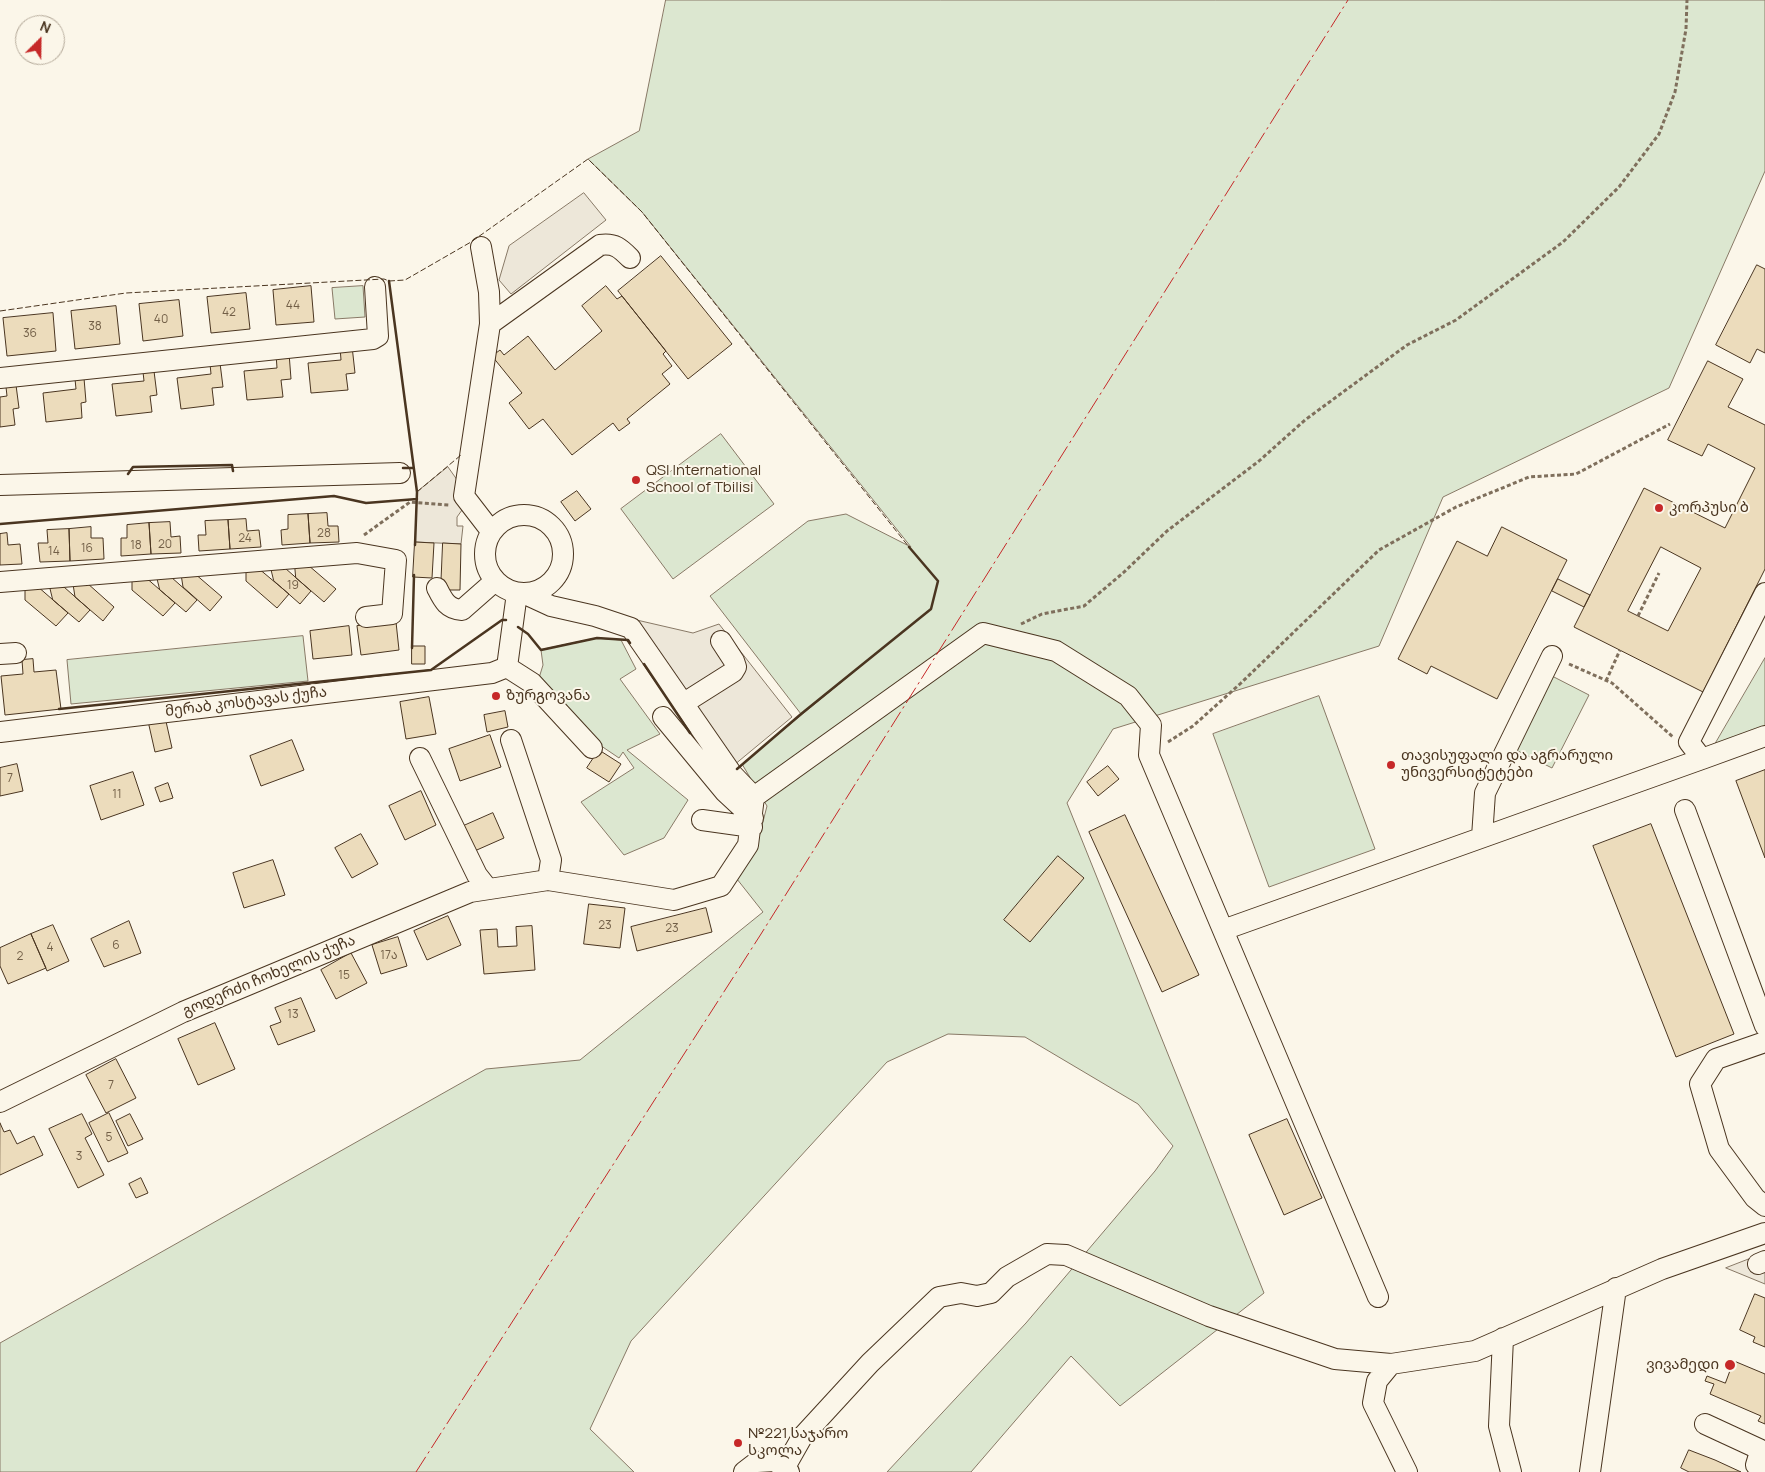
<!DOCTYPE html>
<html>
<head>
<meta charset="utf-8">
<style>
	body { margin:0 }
	#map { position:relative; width:1765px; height:1472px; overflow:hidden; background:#fbf6e9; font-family:Manrope,sans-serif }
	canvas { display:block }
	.north { position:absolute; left:15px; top:15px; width:50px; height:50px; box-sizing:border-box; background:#fbf6e9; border:1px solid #b4a999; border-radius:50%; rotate:23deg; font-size:14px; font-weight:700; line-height:20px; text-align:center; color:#4a3520 }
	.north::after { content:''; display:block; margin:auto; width:18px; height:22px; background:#c62828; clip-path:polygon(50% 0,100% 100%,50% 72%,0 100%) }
</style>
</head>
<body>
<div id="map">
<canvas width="1765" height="1472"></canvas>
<div class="north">N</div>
</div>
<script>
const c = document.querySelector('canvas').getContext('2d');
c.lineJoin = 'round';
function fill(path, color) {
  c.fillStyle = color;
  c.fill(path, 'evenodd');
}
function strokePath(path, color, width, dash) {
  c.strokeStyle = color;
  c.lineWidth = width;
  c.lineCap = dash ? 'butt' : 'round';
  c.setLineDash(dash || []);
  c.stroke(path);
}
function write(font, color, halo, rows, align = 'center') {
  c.font = font + ' Manrope,"Noto Sans Georgian",sans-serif';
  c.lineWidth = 4;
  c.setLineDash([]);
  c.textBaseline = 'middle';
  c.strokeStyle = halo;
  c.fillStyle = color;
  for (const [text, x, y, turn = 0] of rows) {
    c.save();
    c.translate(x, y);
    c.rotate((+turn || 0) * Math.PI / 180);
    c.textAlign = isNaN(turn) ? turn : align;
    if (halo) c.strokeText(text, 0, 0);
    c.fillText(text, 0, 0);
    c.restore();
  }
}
const green = new Path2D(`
	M666,0H1765V171L1669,388L1443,497L1379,646L1113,729L1067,803L1264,1293L1120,1406L1071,1356L971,1472H887L1026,1323L1155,1171L1173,1146L1138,1104L1025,1037L948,1034L887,1062L631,1341L590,1429L634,1472H0V1343L486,1069L580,1060L763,912L733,874L757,845L767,806L742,764L873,656L801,714L710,596L808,521L846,514L911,547L642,212L588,159L639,131Z
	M363,286L365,317L335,319L332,288Z
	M721,434L774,504L673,579L621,509Z
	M303,636L308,681L71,704L67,660Z
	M597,638L621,640L636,669L620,679L660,734L627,750L688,800L664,838L624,855L581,802L634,768L623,752L619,758L585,735L539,678L543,665L541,650Z
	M1765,658V731L1711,751Z
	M1552,676L1589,695L1552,768L1514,749Z
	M1319,696L1375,849L1269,887L1213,734Z`);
const parking = new Path2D(`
	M584,193L606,220L511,294L499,280L509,246Z
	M448,467L460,484L462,510L457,517V526H463L461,544L415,542L417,492Z
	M628,618L693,633L719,624L792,717L722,775Z
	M1765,1253V1284L1726,1268Z`);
const building = new Path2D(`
	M661,256L732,344L688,379L618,291Z
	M1757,265L1765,269V353L1757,349L1750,363L1716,345Z
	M311,286L314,322L276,325L273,290Z
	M606,286L617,299L622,296L666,351L663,354L672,366L662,374L670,384L627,419L630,423L619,431L613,423L572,455L543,419L529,429L509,403L522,393L492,356L500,350L504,355L528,336L555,370L602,331L582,306Z
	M246,293L250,329L211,333L207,297Z
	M179,300L183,336L143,341L139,304Z
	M116,306L120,344L75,349L71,311Z
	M53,313L56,351L7,356L3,318Z
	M352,346L355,373L346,374L348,390L311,393L308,363L341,360L340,347Z
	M289,353L291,379L281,380L283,397L247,400L244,371L277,368L276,354Z
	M1708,361L1743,379L1728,407L1765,425V569L1703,692L1574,627L1644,488L1725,528L1755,468L1708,444L1702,456L1668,440ZM1661,547L1701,568L1668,631L1628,611Z
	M220,363L223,387L212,388L214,405L181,409L177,378L211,374L210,364Z
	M154,371L157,395L150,396L152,412L116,416L112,384L144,381L143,372Z
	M84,378L86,402L81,403L82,418L46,422L43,393L76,389L75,379Z
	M16,385L19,408L13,409L15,425L0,427V397L7,396L6,387Z
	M577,491L591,509L575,521L561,502Z
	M327,513L328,526H338L339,542L310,543L308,514Z
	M308,514L310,543L282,545L281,530L288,529V515Z
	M246,519L247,531L259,530L261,547L230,549L228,520Z
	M228,520L230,549L199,551L198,535H206L205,521Z
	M170,522L171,537L180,536L181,553L151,554L149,523Z
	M149,523L151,554L121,556V538H127V525Z
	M91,527V538H103L104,559L70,561L69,529Z
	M1502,527L1567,560L1497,699L1431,666L1427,674L1398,659L1457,541L1487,556Z
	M69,529L70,561L40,562L38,543H48L47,530Z
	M7,533L8,545L20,544L22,564L0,565V534Z
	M415,542L434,543L432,578L413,577Z
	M443,543L461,544L460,590H441Z
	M295,565H308L336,589L324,602L296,578Z
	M258,568L289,594L277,608L246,581V570Z
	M271,568H285L311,591L300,604L274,581Z
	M194,573L222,597L210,611L183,587L181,574Z
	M144,576L175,603L163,616L132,590V578Z
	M157,577H171L197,600L186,612L160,590Z
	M1558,579L1590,595L1584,607L1552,591Z
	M87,583L114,607L103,621L75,597L73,584Z
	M37,586L68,613L56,626L25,600V588Z
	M50,587H64L90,610L79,622L53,600Z
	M396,622L399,650L361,655L357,626Z
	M349,626L352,655L313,659L310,631Z
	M412,646H425V664H412Z
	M33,659L34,672L56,670L61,709L5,715L1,676L23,674L22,660Z
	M429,697L436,734L406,739L400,702Z
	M505,711L508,727L487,732L484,715Z
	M165,717L172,748L155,752L148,721Z
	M490,735L501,767L460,781L449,749Z
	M292,740L304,770L261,786L250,756Z
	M599,750L621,764L609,782L587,768Z
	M17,764L23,791L0,796V768Z
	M1108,766L1119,779L1098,796L1087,782Z
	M1765,770V858L1736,781Z
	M133,772L144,805L101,820L90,786Z
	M168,783L173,798L160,802L155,788Z
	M421,791L436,825L405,840L389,806Z
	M493,813L504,838L470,853L459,828Z
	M1125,815L1199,975L1162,992L1089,832Z
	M1651,824L1734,1034L1676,1057L1593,846Z
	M361,834L378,864L352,878L335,848Z
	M1058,856L1084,878L1030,942L1004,920Z
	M273,860L285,895L244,908L233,873Z
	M589,904L625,908L620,948L584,944Z
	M706,908L712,932L637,951L631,927Z
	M448,916L461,945L427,960L414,931Z
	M129,921L141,953L104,967L91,939Z
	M53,925L69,961L47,971L31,934Z
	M532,926L535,970L484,974L480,930L497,929L498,947L517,946L516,927Z
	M31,934L46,968L8,984L0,966V948Z
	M398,937L407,966L381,974L372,945Z
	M351,953L367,983L336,999L321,970Z
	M301,998L315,1031L278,1045L270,1026L281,1022L275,1008Z
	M215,1023L235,1069L198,1085L178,1039Z
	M116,1059L136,1098L106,1113L86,1075Z
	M109,1113L128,1153L108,1162L89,1123Z
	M82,1114L92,1134L85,1138L104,1175L78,1188L49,1129Z
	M130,1114L143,1139L128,1146L116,1121Z
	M1287,1119L1322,1198L1284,1215L1249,1135Z
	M0,1123L4,1132L10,1130L17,1144L34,1136L43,1155L0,1175Z
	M141,1178L148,1193L136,1198L129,1184Z
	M1755,1294L1765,1298V1347L1753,1342L1755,1337L1740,1330Z
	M1734,1361L1765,1374V1424L1758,1421L1761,1416L1710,1394L1714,1384L1705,1381L1707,1376L1725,1383Z
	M1689,1450L1715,1460L1741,1472H1689L1681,1468Z`);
const path = new Path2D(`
	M364,535L410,502L449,505
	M1638,616L1659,573
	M1021,624L1042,614L1084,606L1123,573L1167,531L1259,461L1305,420L1407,345L1456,320L1563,242L1619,187L1659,134L1675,92L1686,29L1687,0
	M1569,664L1612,683L1673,737
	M1606,681L1620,650
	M1168,742L1193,726L1241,683L1379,550L1456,507L1529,477L1576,474L1670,424`);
const minor = new Path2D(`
	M481,247L489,292L490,324L464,496L491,531
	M490,324L600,245C615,243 620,248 630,258
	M0,378L373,339L378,336L375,287
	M0,485L400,473
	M485 554a39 39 0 1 1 78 0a39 39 0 1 1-78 0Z
	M0,582L357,553L396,560L392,614L366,617
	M437,588C443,600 447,609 462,610L495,581
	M525,594L551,606L595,616L631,628L732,774L754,797
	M0,654L16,653
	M507,667L532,683L592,748
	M684,703L733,672L736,667L734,661L721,641
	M663,717L725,792L753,818
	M0,732L492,673L507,667L517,593
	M511,740L551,860L548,880
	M420,758L477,875L488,889
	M1702,759L1765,736
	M1685,810L1765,1026
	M702,820L752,827
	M1482,837L1485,793L1552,656
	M1223,930L1702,759L1689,742L1765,593
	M1765,1042L1716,1059L1700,1084L1719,1149L1755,1198L1765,1206
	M0,1102L183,1012L470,892L548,880L674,900L721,886L748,845L754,797L983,633L1056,651L1128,696L1151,725L1149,755L1378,1297
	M1758,1264L1765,1261
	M1503,1338L1499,1426L1511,1472
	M1705,1424L1759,1449V1455L1756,1465L1763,1472
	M785,1467L802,1437L870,1363L939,1297L961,1293L977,1296L991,1293L1007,1277L1047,1254L1066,1255L1209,1316L1335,1359L1391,1364
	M744,1472L757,1462L775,1461L789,1472
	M1407,1472L1373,1403L1377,1381L1391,1364L1475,1351L1662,1269L1765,1233
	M1590,1472L1616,1288`);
const fence = new Path2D(`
	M0,311L126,293L384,279L389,281L405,280L471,242L588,159L642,212L909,547
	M417,492L461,455`);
const wall = new Path2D(`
	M389,281L417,492L415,545
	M403,468H413
	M128,474L133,467L232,465L233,471
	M0,524L334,496L366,503L417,499
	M518,627L528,634L541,650L597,638L628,640L630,643
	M412,648L414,575
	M644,664L690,733
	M59,709L431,670L502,620H506
	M737,769L801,714L931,609L938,581L909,547`);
const power = new Path2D(`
	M416,1472L761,934L1348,0`);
const markers = [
	[636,480,5,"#c62828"],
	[1659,508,5,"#c62828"],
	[496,696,5,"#c62828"],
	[1391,765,5,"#c62828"],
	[1730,1365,6,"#c62828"],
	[738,1443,5,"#c62828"]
];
const numberNames = [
	["44",293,306],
	["42",229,313],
	["40",161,320],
	["38",95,327],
	["36",30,334],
	["28",324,534],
	["24",245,539],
	["20",165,545],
	["18",136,546],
	["16",87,549],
	["14",54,552],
	["19",293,586],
	["7",10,779],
	["11",117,795],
	["23",605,926],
	["23",672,929],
	["6",116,946],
	["4",50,948],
	["17ა",389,956],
	["2",20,957],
	["15",344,976],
	["13",293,1015],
	["7",111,1086],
	["5",109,1138],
	["3",79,1157]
];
const poiNames = [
	["QSI International",646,471],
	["School of Tbilisi",646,488],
	["კორპუსი ბ",1669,508],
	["ზურგოვანა",506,696],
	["თავისუფალი და აგრარული",1401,756],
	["უნივერსიტეტები",1401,773],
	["ვივამედი",1719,1365,"right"],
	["№221 საჯარო",748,1434],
	["სკოლა",748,1451]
];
const streetNames = [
	["მერაბ კოსტავას ქუჩა",246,702,-7],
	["გოდერძი ჩოხელის ქუჩა",269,976,-23]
];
fill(green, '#dce7d0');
strokePath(green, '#887966', 1);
fill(parking, '#ede7d9');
strokePath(parking, '#887966', 1);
fill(building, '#ecdcbc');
strokePath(building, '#4a3520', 1);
strokePath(minor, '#4a3520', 22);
strokePath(path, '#7f6f5c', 3, [4, 2.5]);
strokePath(minor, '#fbf6e9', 20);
strokePath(fence, '#4a3520', 1, [6, 2.5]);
strokePath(wall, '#4a3520', 2.5);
strokePath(power, '#c62828', 1, [18, 4, 2.5, 4]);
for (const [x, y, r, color] of markers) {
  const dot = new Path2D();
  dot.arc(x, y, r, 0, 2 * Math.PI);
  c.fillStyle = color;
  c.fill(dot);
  strokePath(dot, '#fbf6e9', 2);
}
write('12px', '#725f47', null, numberNames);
write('15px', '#4a3520', '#fbf6e9', poiNames, 'left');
write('15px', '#4a3520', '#fbf6e9', streetNames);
</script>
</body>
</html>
